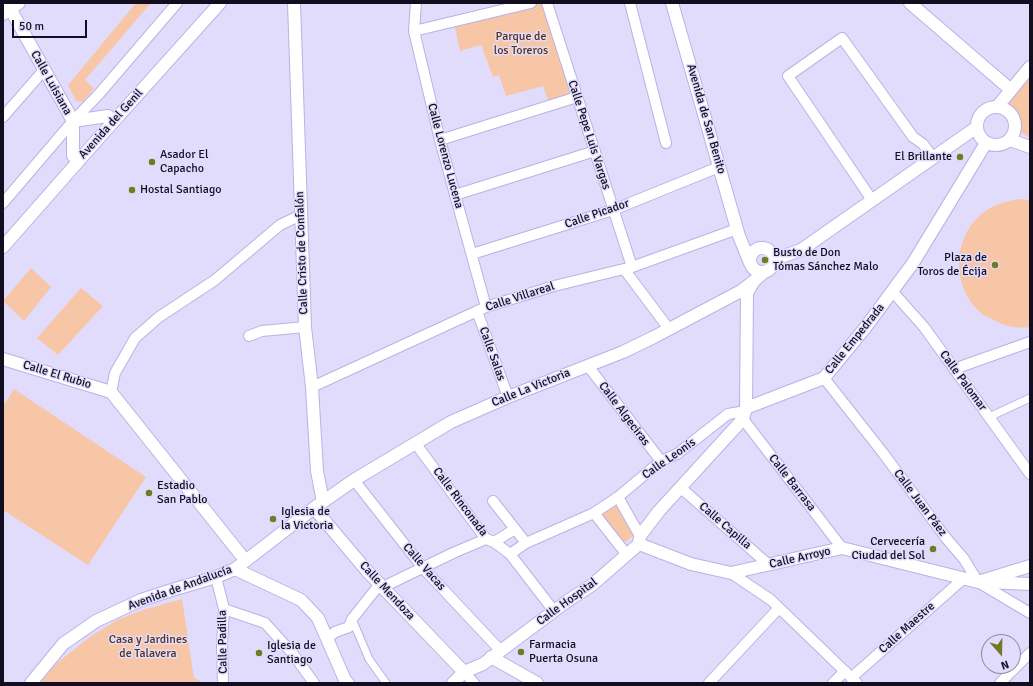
<!DOCTYPE html>
<html>
<head>
<meta charset="utf-8">
<style>
	body { margin:0 }
	#map { position:relative; width:1033px; height:686px; overflow:hidden; background:#e2dcfc; font-family:Signika,sans-serif }
	canvas { display:block }
	.frame { position:absolute; inset:0; border:4px solid #120e20; pointer-events:none }
	.north { position:absolute; left:981px; top:634px; width:40px; height:40px; box-sizing:border-box; background:#e2dcfc; border:1px solid #8f8aa4; border-radius:50%; rotate:160deg; font-size:11px; font-weight:700; line-height:16px; text-align:center; color:#120e20 }
	.north::after { content:''; display:block; margin:auto; width:14px; height:18px; background:#727a24; clip-path:polygon(50% 0,100% 100%,50% 72%,0 100%) }
	.scale { position:absolute; left:12px; top:20px; width:75px; height:18px; box-sizing:border-box; border:2px solid #120e20; border-top:0; padding-left:5px; font-size:12px; line-height:14px; white-space:nowrap; color:#120e20; -webkit-text-stroke:3px #e2dcfc; paint-order:stroke }
</style>
</head>
<body>
<div id="map">
<canvas width="1033" height="686"></canvas>
<div class="frame"></div>
<div class="north">N</div>
<div class="scale">50 m</div>
</div>
<script>
const c = document.querySelector('canvas').getContext('2d');
c.lineJoin = 'round';
function fill(path, color) {
  c.fillStyle = color;
  c.fill(path, 'evenodd');
}
function strokePath(path, color, width, dash) {
  c.strokeStyle = color;
  c.lineWidth = width;
  c.lineCap = dash ? 'butt' : 'round';
  c.setLineDash(dash || []);
  c.stroke(path);
}
function write(font, color, halo, rows, align = 'center') {
  c.font = font + ' Signika,sans-serif';
  c.lineWidth = 3;
  c.setLineDash([]);
  c.textBaseline = 'middle';
  c.strokeStyle = halo;
  c.fillStyle = color;
  for (const [text, x, y, turn = 0] of rows) {
    c.save();
    c.translate(x, y);
    c.rotate((+turn || 0) * Math.PI / 180);
    c.textAlign = isNaN(turn) ? turn : align;
    if (halo) c.strokeText(text, 0, 0);
    c.fillText(text, 0, 0);
    c.restore();
  }
}
const green = new Path2D(`
	M136,3H151L85,80L94,88L83,102L76,101L68,85Z
	M531,3H547L577,97L550,106L543,86L506,96L499,75L493,77L481,45L460,51L454,22Z
	M1030,67V138L1016,129C1015,119 1012,113 1003,108Z
	M1018,199L1030,200V327C1017,329 1003,326 992,319C989,317 984,316 981,313C952,289 952,241 979,216C990,206 1004,202 1018,199Z
	M31,268L51,287L24,321L3,301Z
	M81,288L103,306L58,355L37,338Z
	M14,389L146,477L88,565L3,510V406Z
	M619,503L637,533L621,545L599,517Z
	M182,599L194,678L204,683H39L56,664L87,639L117,620L146,609Z`);
const pedestrian = new Path2D(`
	M989,417L1030,398
	M352,619L369,659L386,683`);
const minor = new Path2D(`
	M416,3L414,31L440,140L486,307
	M547,3L632,267
	M630,3L666,143
	M414,31L531,3
	M3,117L44,70
	M440,140L577,97
	M455,195L595,151
	M872,200L788,76L842,38L913,137L923,144L933,158
	M3,203L73,121L99,94L177,3
	M472,254L613,210L719,167
	M624,269L669,329
	M892,291L924,327L1030,474
	M477,311L508,397
	M249,336L262,331L305,327
	M588,366L661,461
	M954,369L1030,342
	M824,378L883,453L946,538L964,559L978,582L1030,613
	M312,387L486,307L554,286L632,267L737,229
	M111,392L115,373L135,338L159,317L215,280L280,225L301,215
	M743,419L842,548
	M416,444L486,539L494,542L510,554L554,611
	M354,480L423,568L500,650
	M681,488L769,565
	M618,497L640,536
	M493,501L526,543L510,554
	M594,513L618,497L661,461L677,454L728,414L746,411
	M494,542L515,529
	M526,543L594,513L627,555
	M731,573L771,600L857,683
	M216,577L224,609L222,645L223,683
	M383,587L453,553L486,539
	M224,609L265,623L293,654L314,683
	M327,639L335,632L349,627L352,619L380,584
	M464,672L474,683
	M851,678L963,579
	M709,683L779,608
	M833,683L845,671
	M1000,683L1030,653`);
const tertiary = new Path2D(`
	M7,3L73,121V156
	M294,3L305,327L312,387L317,471L323,502
	M672,3L739,236L750,263
	M910,3L1011,90
	M3,14L19,3
	M977 126a19 19 0 1 1 38 0a19 19 0 1 1-38 0Z
	M997,107L1030,67
	M73,121L108,116
	M1010,140L1030,147
	M3,247L97,140L220,3
	M750 260a12 12 0 1 1 24 0a12 12 0 1 1-24 0Z
	M775,259L801,250L977,127
	M3,359L111,392L245,560
	M746,408L747,293L754,281L763,273
	M314,508L367,571L464,672
	M639,544L640,536L659,511L743,419L746,408L824,378L865,328L913,263L986,143
	M639,544L691,564L731,573L842,548L978,582L1030,566
	M235,569L301,600L318,618L345,680L348,683
	M987,582L1030,584
	M491,657L537,683
	M31,683L63,644L96,621L141,600L172,590L216,577L235,569L314,508L354,480L451,422L508,397L623,352L654,337L741,291L754,281
	M453,683L464,672L483,664L566,602L592,585L639,544`);
const markers = [
	[960,157,4,"#727a24"],
	[152,162,4,"#727a24"],
	[132,190,4,"#727a24"],
	[765,260,4,"#727a24"],
	[995,265,4,"#727a24"],
	[149,493,4,"#727a24"],
	[273,519,4,"#727a24"],
	[933,549,4,"#727a24"],
	[521,652,4,"#727a24"],
	[259,653,4,"#727a24"]
];
const parkNames = [
	["Parque de",521,37],
	["los Toreros",521,51],
	["Casa y Jardines",148,640],
	["de Talavera",148,654]
];
const streetNames = [
	["Calle Luisiana",51,83,61],
	["Avenida de San Benito",706,119,74],
	["Avenida del Genil",111,124,-48],
	["Calle Pepe Luis Vargas",589,135,72],
	["Calle Lorenzo Lucena",445,156,75],
	["Calle Picador",597,214,-19],
	["Calle Cristo de Confalón",302,253,-92],
	["Calle Villareal",520,297,-18],
	["Calle Empedrada",855,339,-51],
	["Calle Salas",492,354,70],
	["Calle El Rubio",57,375,17],
	["Calle Palomar",963,381,54],
	["Calle La Victoria",531,388,-22],
	["Calle Algeciras",624,414,53],
	["Calle Leonís",669,459,-35],
	["Calle Barrasa",792,483,52],
	["Calle Rinconada",460,502,53],
	["Calle Juan Páez",920,503,53],
	["Calle Capilla",725,526,41],
	["Calle Arroyo",800,558,-13],
	["Calle Vacas",424,567,49],
	["Avenida de Andalucía",180,588,-20],
	["Calle Mendoza",387,591,47],
	["Calle Hospital",567,602,-36],
	["Calle Maestre",907,628,-42],
	["Calle Padilla",223,642,-91]
];
const poiNames = [
	["Asador El",160,155],
	["Capacho",160,169],
	["El Brillante",952,157,"right"],
	["Hostal Santiago",140,190],
	["Busto de Don",773,253],
	["Tómas Sánchez Malo",773,267],
	["Plaza de",987,258,"right"],
	["Toros de Écija",987,272,"right"],
	["Estadio",157,486],
	["San Pablo",157,500],
	["Iglesia de",281,512],
	["la Victoria",281,526],
	["Cervecería",925,542,"right"],
	["Ciudad del Sol",925,556,"right"],
	["Farmacia",529,645],
	["Puerta Osuna",529,659],
	["Iglesia de",267,646],
	["Santiago",267,660]
];
fill(green, '#f7c6a7');
strokePath(pedestrian, '#bbb0e5', 9);
strokePath(minor, '#bbb0e5', 12);
strokePath(tertiary, '#bbb0e5', 14);
strokePath(pedestrian, '#fff', 7);
strokePath(minor, '#fff', 10);
strokePath(tertiary, '#fff', 12);
for (const [x, y, r, color] of markers) {
  const dot = new Path2D();
  dot.arc(x, y, r, 0, 2 * Math.PI);
  c.fillStyle = color;
  c.fill(dot);
  strokePath(dot, '#e2dcfc', 1.5);
}
write('12px', '#562f13', '#e2dcfc', parkNames);
write('12px', '#120e20', '#e2dcfc', streetNames);
write('12px', '#120e20', '#e2dcfc', poiNames, 'left');
</script>
</body>
</html>
